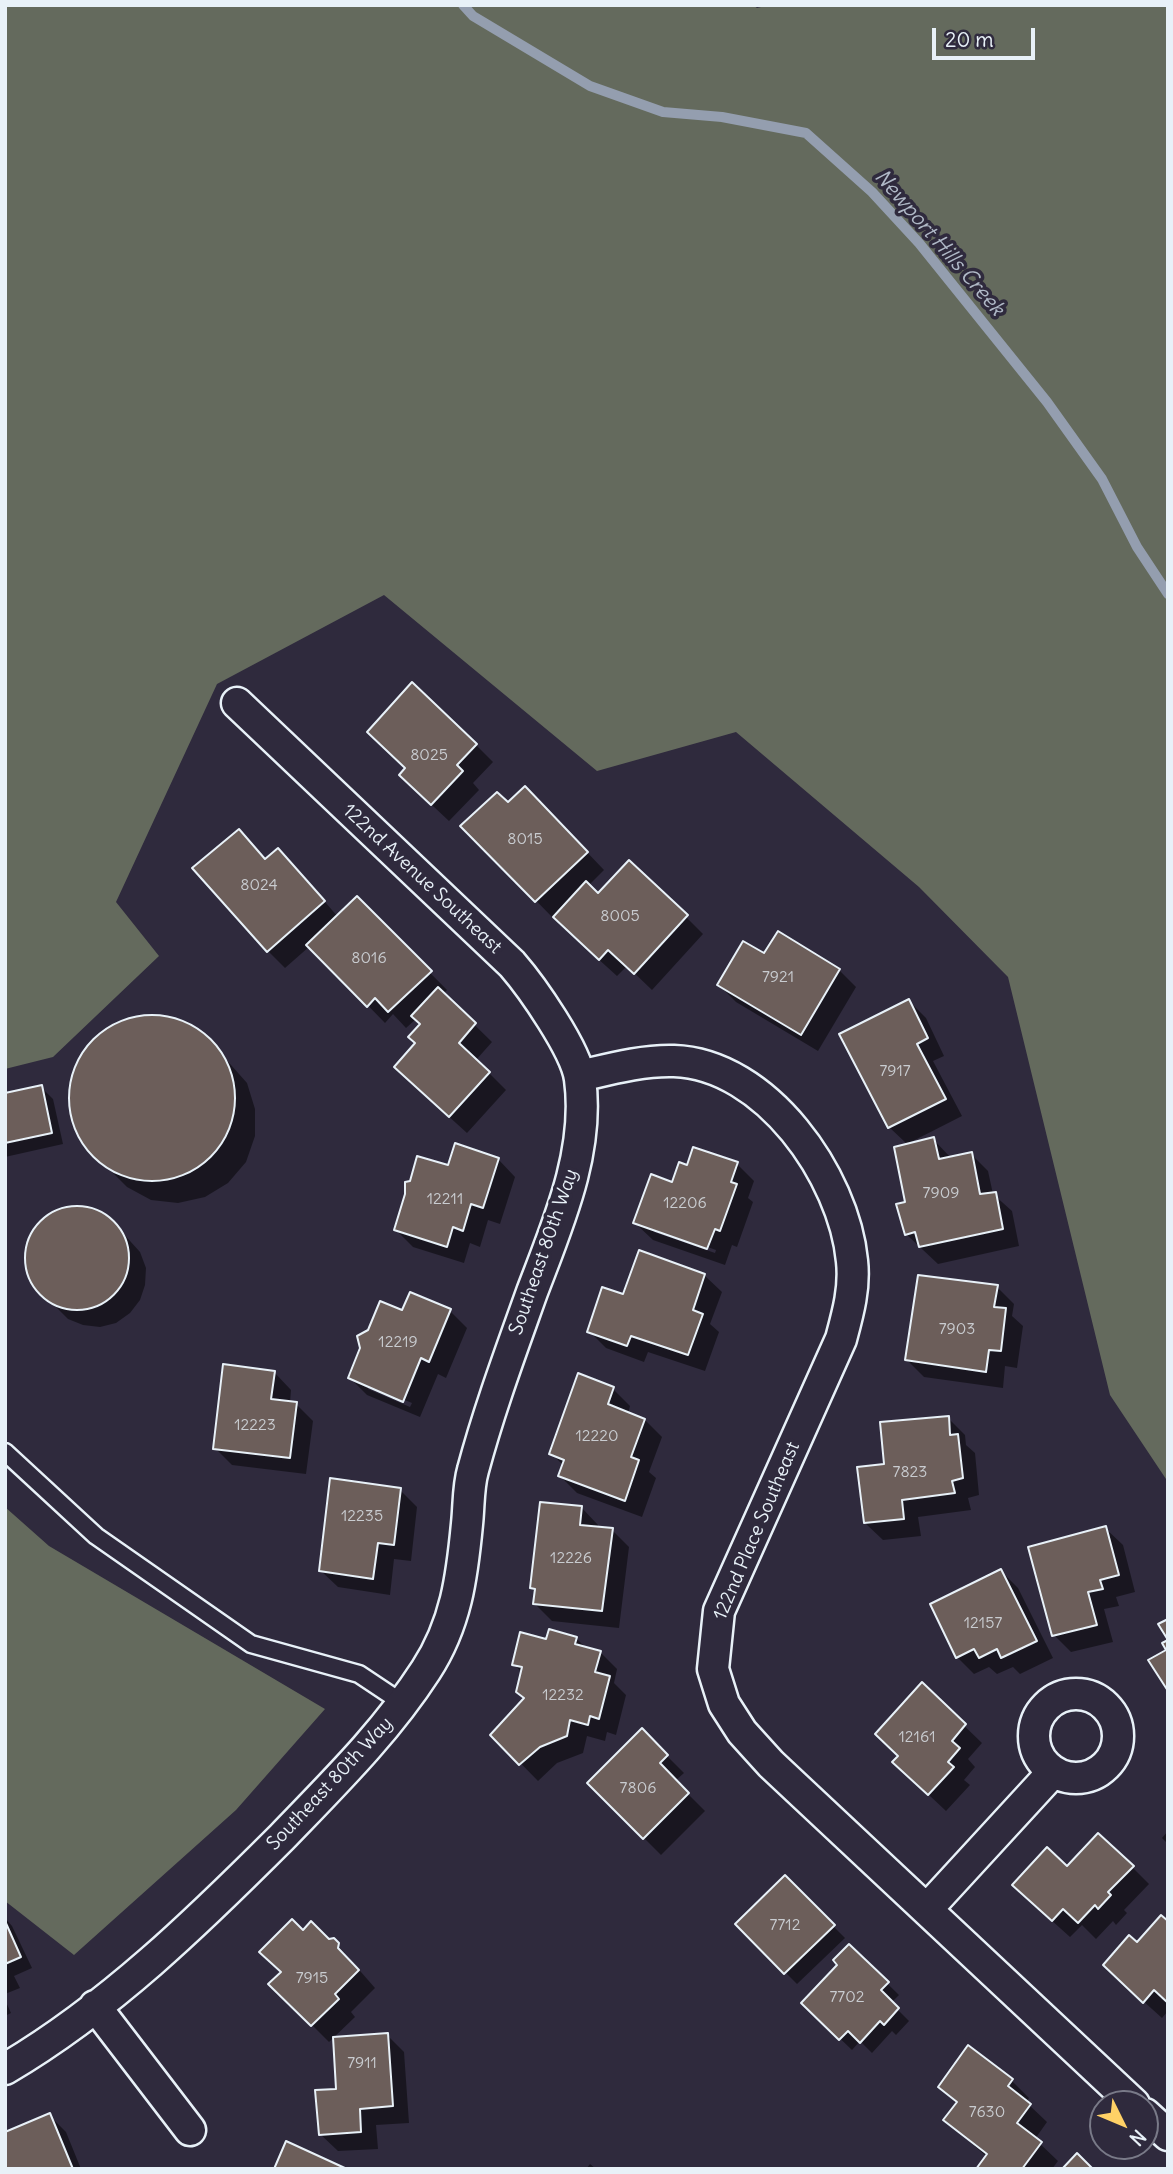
<!DOCTYPE html>
<html>
<head>
<meta charset="utf-8">
<style>
	body { margin:0 }
	#map { position:relative; width:1173px; height:2174px; overflow:hidden; background:#2f2a3d; font-family:Delius,sans-serif }
	canvas { display:block }
	.frame { position:absolute; inset:0; border:7px solid #e8f1f8; pointer-events:none }
	.north { position:absolute; left:1089px; top:2090px; width:70px; height:70px; box-sizing:border-box; background:#2f2a3d; border:2px solid #797a88; border-radius:50%; rotate:133deg; font-size:19px; font-weight:700; line-height:28px; text-align:center; color:#e8f1f8 }
	.north::after { content:''; display:block; margin:auto; width:24px; height:32px; background:#ffd166; clip-path:polygon(50% 0,100% 100%,50% 72%,0 100%) }
	.scale { position:absolute; left:932px; top:28px; width:103px; height:32px; box-sizing:border-box; border:4px solid #e8f1f8; border-top:0; padding-left:9px; font-size:21px; line-height:24px; white-space:nowrap; color:#e8f1f8; -webkit-text-stroke:5px #2f2a3d; paint-order:stroke }
</style>
</head>
<body>
<div id="map">
<canvas width="1173" height="2174"></canvas>
<div class="frame"></div>
<div class="north">N</div>
<div class="scale">20 m</div>
</div>
<script>
const c = document.querySelector('canvas').getContext('2d');
c.lineJoin = 'round';
function fill(path, color) {
  c.fillStyle = color;
  c.fill(path, 'evenodd');
}
function strokePath(path, color, width, dash) {
  c.strokeStyle = color;
  c.lineWidth = width;
  c.lineCap = dash ? 'butt' : 'round';
  c.setLineDash(dash || []);
  c.stroke(path);
}
function write(font, color, halo, rows, align = 'center') {
  c.font = font + ' Delius,sans-serif';
  c.lineWidth = 7;
  c.setLineDash([]);
  c.textBaseline = 'middle';
  c.strokeStyle = halo;
  c.fillStyle = color;
  for (const [text, x, y, turn = 0] of rows) {
    c.save();
    c.translate(x, y);
    c.rotate((+turn || 0) * Math.PI / 180);
    c.textAlign = isNaN(turn) ? turn : align;
    if (halo) c.strokeText(text, 0, 0);
    c.fillText(text, 0, 0);
    c.restore();
  }
}
const green = new Path2D(`
	M5,5H753L757,8L769,5H1168V1482L1110,1395L1008,977L919,887L736,732L597,771L384,595L217,684L116,902L159,956L53,1057L5,1069Z
	M5,1507L49,1546L325,1709L236,1810L74,1955L5,1901Z`);
const shadow = new Path2D(`
	M476,745L493,762L473,783L479,790L449,821L418,792Z
	M508,805H542L604,870L588,886L598,895L686,917L703,934L652,990L627,966L617,976L553,918L463,826Z
	M239,831L266,860L295,867L338,917L357,899L447,990L443,994L492,1042L476,1060L506,1090L467,1133L413,1084L422,1025L416,1019L406,1028L393,1014L385,1023L310,946L285,968L268,951Z
	M765,956L839,970L856,987L818,1051L736,1002L719,985Z
	M909,1001L926,1018L944,1056L933,1061L962,1116L907,1144L889,1127L841,1035Z
	M160,1017L185,1024L207,1038L247,1083L255,1109V1136L246,1162L228,1183L205,1197L178,1203L151,1200L127,1187L85,1145L73,1121L70,1095L76,1069L89,1047L109,1029L133,1019Z
	M41,1087L53,1099L63,1144L5,1157V1095Z
	M933,1139L951,1158L971,1154L988,1171L993,1194L1012,1211L1019,1246L938,1264L906,1234L907,1203Z
	M498,1159L515,1177L500,1224L488,1220L480,1247L470,1243L464,1263L413,1247L396,1230L449,1167Z
	M737,1164L754,1181L748,1198L753,1202L737,1247L732,1245L725,1265L653,1240L635,1223L688,1167ZM654,1228L716,1250L715,1253L654,1232Z
	M82,1208L98,1211L112,1221L140,1252L146,1268L145,1285L140,1300L130,1313L116,1323L100,1327L83,1325L68,1319L38,1289L30,1275L27,1258L30,1242L37,1227L50,1216L65,1209Z
	M704,1275L722,1292L710,1324L719,1332L705,1371L648,1352L644,1362L606,1348L589,1331L624,1296Z
	M997,1287L1014,1304L1012,1316L1023,1326L1017,1368L1005,1366L1003,1388L924,1377L907,1360Z
	M450,1311L467,1328L446,1378L438,1374L420,1417L367,1395L350,1378L403,1313ZM368,1385L412,1403L410,1407L368,1389Z
	M274,1372L291,1390L290,1403L296,1404L313,1421L306,1474L232,1465L215,1448Z
	M613,1389L630,1406L628,1414L645,1420L662,1437L649,1472L656,1478L642,1517L577,1493L560,1476L564,1466L551,1453Z
	M948,1418L965,1435L966,1445L975,1453L979,1495L968,1498L971,1510L918,1517L921,1536L883,1540L865,1523L886,1466Z
	M400,1490L417,1507L411,1561L394,1559L390,1595L338,1587L320,1570Z
	M581,1507L598,1525V1528L612,1530L629,1547L619,1628L552,1621L535,1604L536,1593L531,1588Z
	M1105,1528L1123,1545L1135,1592L1116,1597L1119,1606L1104,1609L1113,1642L1071,1652L1054,1635Z
	M1001,1571L1018,1588L1053,1658L1020,1674L1013,1667L997,1674L989,1667L974,1674L957,1657Z
	M576,1638L586,1648L600,1652L617,1669L614,1683L626,1695L616,1735L607,1732L605,1741L587,1736L583,1753L557,1763L538,1781L493,1735L526,1699L522,1673L514,1664L547,1641Z
	M922,1685L982,1743L968,1759L975,1767L964,1780L970,1785L946,1811L912,1779L900,1756Z
	M642,1731L684,1773L675,1781L705,1811L661,1855L589,1783Z
	M1168,1831V1844L1162,1838Z
	M1132,1867L1149,1884L1124,1910L1127,1913L1116,1925L1113,1921L1096,1939L1082,1925L1070,1937L1031,1902L1067,1868Z
	M785,1878L845,1938L797,1984L737,1924Z
	M5,1918L12,1926L32,1968L14,1976L20,1988L5,1994Z
	M1168,1924V2011L1162,2018L1122,1982L1137,1945Z
	M303,1932L333,1940L375,1988L351,2012L355,2017L329,2042L271,1984L283,1973Z
	M849,1946L899,1995L891,2003L909,2021L896,2035L892,2031L872,2053L860,2041L852,2050L803,2003L840,1965Z
	M5,2000L11,2013L5,2016Z
	M387,2035L404,2052L409,2123L376,2125L378,2149L338,2151L320,2134L338,2091Z
	M969,2048L1012,2081L1029,2098L1026,2102L1047,2122L1035,2139L1058,2161L1052,2169H978L987,2157L945,2120L957,2104L940,2087Z
	M49,2115L66,2132L81,2169H5Z
	M590,2164L596,2169H586Z`);
const stream = new Path2D(`
	M463,5L473,16L590,86L663,112L722,117L806,133L872,192L919,243L1047,402L1102,479L1137,547L1168,594`);
const building = new Path2D(`
	M412,682L477,744L457,765L463,771L431,805L399,775L405,768L367,732Z
	M525,786L588,852L535,902L460,826L497,792L508,802Z
	M239,829L265,859L278,848L325,901L267,952L192,868Z
	M629,860L688,915L634,974L608,950L599,960L553,917L586,881L598,893Z
	M357,896L432,971L388,1012L375,998L367,1007L306,945Z
	M778,931L840,969L801,1035L717,985L743,941L764,953Z
	M438,987L476,1023L459,1043L490,1072L449,1117L394,1067L415,1043L408,1037L420,1024L411,1016Z
	M909,999L928,1038L917,1044L946,1099L888,1128L839,1034Z
	M69 1098a83 83 0 1 1 166 0a83 83 0 1 1-166 0Z
	M42,1085L52,1133L5,1143V1093Z
	M934,1137L939,1159L972,1152L980,1194L996,1192L1003,1229L919,1247L915,1232L905,1235L896,1204L905,1202L894,1147Z
	M455,1143L499,1158L483,1208L471,1204L463,1231L453,1227L447,1247L394,1230L405,1194V1182L410,1181L417,1156L448,1165Z
	M693,1147L738,1162L731,1182L737,1184L720,1231L715,1229L707,1249L633,1223L651,1174L672,1182L679,1162L687,1165Z
	M25 1258a52 52 0 1 1 104 0a52 52 0 1 1-104 0Z
	M639,1250L705,1274L693,1310L703,1314L688,1355L631,1336L627,1346L587,1332L602,1287L623,1294Z
	M918,1275L998,1285L994,1307L1006,1308L1001,1351L989,1350L986,1372L905,1360Z
	M410,1292L451,1309L429,1362L421,1358L403,1402L348,1378L360,1348L357,1336L368,1330L380,1301L402,1310Z
	M223,1364L275,1371L271,1399L297,1402L290,1458L213,1449Z
	M578,1373L614,1387L608,1404L645,1419L631,1457L639,1460L625,1501L558,1476L564,1460L549,1454Z
	M949,1416L950,1435L958,1434L963,1478L952,1481L955,1493L902,1500L904,1519L864,1523L857,1467L884,1464L880,1422Z
	M330,1478L401,1488L394,1545L378,1543L373,1579L319,1571Z
	M540,1502L582,1506L580,1525L613,1528L602,1611L533,1604L535,1589L530,1588Z
	M1106,1526L1119,1575L1100,1580L1103,1589L1088,1592L1097,1625L1052,1636L1028,1547Z
	M1001,1569L1037,1641L1001,1658L997,1649L979,1658L974,1649L956,1658L930,1604Z
	M1168,1619V1640L1158,1624Z
	M549,1629L577,1637L575,1644L601,1651L595,1672L610,1676L599,1719L590,1716L588,1725L570,1720L567,1736L540,1747L519,1765L490,1735L524,1698L516,1692L522,1667L512,1665L520,1632L546,1639Z
	M1168,1640V1691L1148,1660L1166,1650L1162,1643Z
	M922,1682L966,1724L952,1741L960,1748L948,1762L954,1767L928,1795L892,1762L898,1756L875,1734Z
	M642,1728L668,1755L660,1763L689,1793L643,1839L587,1783Z
	M1098,1833L1134,1866L1108,1892L1111,1895L1098,1909L1095,1905L1078,1923L1063,1909L1052,1921L1012,1885L1047,1847L1067,1866Z
	M785,1875L835,1925L784,1974L735,1924Z
	M1161,1915L1168,1921V2003L1154,1990L1143,2003L1103,1965L1129,1935L1137,1942Z
	M292,1919L303,1930L311,1921L329,1939L334,1938L339,1943L338,1948L359,1970L335,1994L339,1999L311,2026L268,1984L281,1972L259,1952Z
	M5,1921L21,1957L5,1964Z
	M849,1944L889,1982L881,1990L899,2008L884,2025L880,2021L860,2043L848,2031L839,2040L801,2003L837,1965L833,1960Z
	M388,2033L393,2106L360,2109L361,2132L319,2135L315,2090L336,2089L333,2037Z
	M968,2045L1013,2079L1008,2086L1031,2104L1017,2123L1042,2142L1022,2169H976L987,2154L943,2120L957,2102L938,2087Z
	M50,2113L73,2169H5V2132Z
	M286,2141L347,2169H274Z
	M1077,2153L1093,2169H1062Z`);
const service = new Path2D(`
	M5,1452L96,1536L251,1644L359,1674L404,1704`);
const minor = new Path2D(`
	M580,1076C610,1069 643,1060 674,1061C766,1064 844,1176 852,1261C855,1288 848,1313 841,1339L719,1611L713,1669L724,1704L742,1732L771,1764L1134,2104
	M1034 1736a42 42 0 1 1 84 0a42 42 0 1 1-84 0Z
	M928,1908L1053,1772
	M95,2006L190,2130
	M5,2069C109,2008 198,1921 282,1837C333,1784 386,1732 426,1670C456,1624 462,1577 467,1524C469,1506 468,1487 473,1470C489,1410 511,1351 532,1292C557,1226 590,1152 580,1079C576,1050 532,987 512,964L237,703
	M1145,2114L1168,2135`);
const numberNames = [
	["8025",429,755],
	["8015",525,839],
	["8024",259,885],
	["8005",620,916],
	["8016",369,958],
	["7921",778,977],
	["7917",895,1071],
	["7909",941,1193],
	["12211",445,1199],
	["12206",685,1203],
	["7903",957,1329],
	["12219",398,1342],
	["12223",255,1425],
	["12220",597,1436],
	["7823",910,1472],
	["12235",362,1516],
	["12226",571,1558],
	["12157",983,1623],
	["12232",563,1695],
	["12161",917,1737],
	["7806",638,1788],
	["7712",785,1925],
	["7915",312,1978],
	["7702",847,1997],
	["7911",362,2063],
	["7630",987,2112]
];
const streetNames = [
	["122nd Avenue Southeast",422,879,43],
	["Southeast 80th Way",544,1252,-71],
	["122nd Place Southeast",757,1531,-67],
	["Southeast 80th Way",330,1784,-47]
];
const waterNames = [
	["Newport Hills Creek",939,243,49]
];
fill(green, '#646a5d');
fill(shadow, '#0007');
strokePath(stream, '#949eaf', 10);
fill(building, '#6c5e5a');
strokePath(building, '#e8f1f8', 2);
strokePath(service, '#e8f1f8', 21);
strokePath(minor, '#e8f1f8', 35);
strokePath(service, '#2f2a3d', 16);
strokePath(minor, '#2f2a3d', 30);
write('16px', '#c9ccd0', null, numberNames);
write('19px', '#e8f1f8', '#2f2a3d', streetNames);
write('italic 21px', '#b0b9c7', '#2f2a3d', waterNames);
</script>
</body>
</html>
